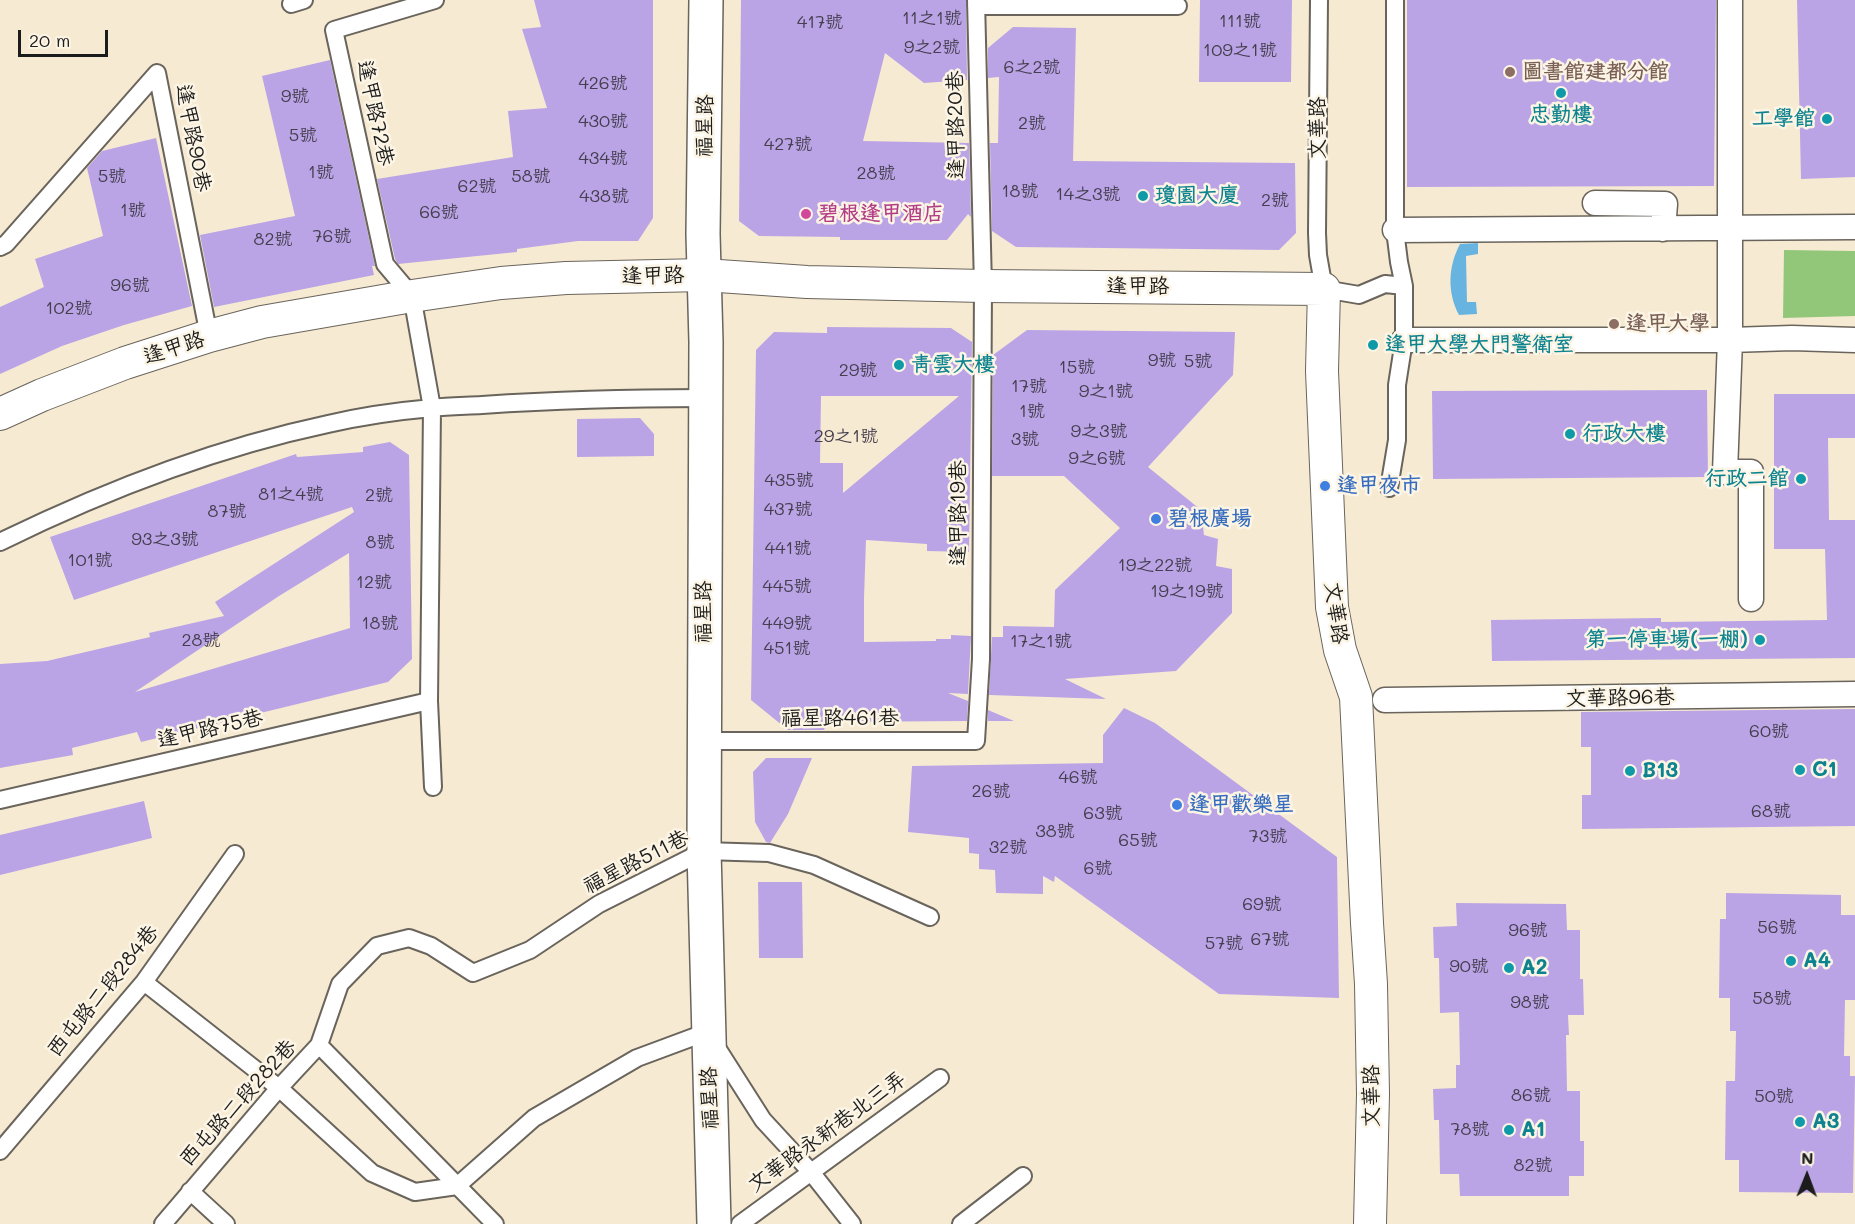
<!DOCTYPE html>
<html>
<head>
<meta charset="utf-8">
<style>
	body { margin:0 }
	#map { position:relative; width:1855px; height:1224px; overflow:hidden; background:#f7ead2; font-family:Mali,sans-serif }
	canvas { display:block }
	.north { position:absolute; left:1777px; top:1146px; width:60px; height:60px; -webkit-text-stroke:4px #fcf5e5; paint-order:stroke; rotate:1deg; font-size:16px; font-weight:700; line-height:24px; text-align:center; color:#1c1c1c }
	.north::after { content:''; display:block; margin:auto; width:21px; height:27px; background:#1c1c1c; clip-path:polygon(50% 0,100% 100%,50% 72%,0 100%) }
	.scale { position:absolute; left:18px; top:30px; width:90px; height:27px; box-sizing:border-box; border:3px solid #1c1c1c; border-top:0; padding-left:8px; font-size:18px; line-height:21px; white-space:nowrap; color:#1c1c1c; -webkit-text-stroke:4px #fcf5e5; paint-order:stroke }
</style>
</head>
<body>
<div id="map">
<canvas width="1855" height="1224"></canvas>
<div class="north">N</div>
<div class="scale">20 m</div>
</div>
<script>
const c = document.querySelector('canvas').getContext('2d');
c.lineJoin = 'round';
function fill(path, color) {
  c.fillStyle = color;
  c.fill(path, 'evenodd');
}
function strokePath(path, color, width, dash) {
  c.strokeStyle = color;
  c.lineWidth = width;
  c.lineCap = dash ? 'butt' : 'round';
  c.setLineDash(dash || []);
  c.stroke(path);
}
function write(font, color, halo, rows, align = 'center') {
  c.font = font + ' Mali,"LXGW WenKai TC",sans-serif';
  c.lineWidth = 5;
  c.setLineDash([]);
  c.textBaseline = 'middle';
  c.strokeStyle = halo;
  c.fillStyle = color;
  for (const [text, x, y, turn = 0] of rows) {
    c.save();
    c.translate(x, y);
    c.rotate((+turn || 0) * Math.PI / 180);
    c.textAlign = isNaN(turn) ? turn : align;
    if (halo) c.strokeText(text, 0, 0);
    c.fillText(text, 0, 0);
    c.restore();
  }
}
const green = new Path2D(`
	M1784,250L1855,251V316L1783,318Z`);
const water = new Path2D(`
	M1478,243V254L1466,256L1467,302H1476L1477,314L1459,315C1447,292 1448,267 1460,244Z`);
const building = new Path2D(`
	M534,0H653V218L638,241H578L517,249V252L398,264L395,259L377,179L513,157L508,111L547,108L522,29L541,27Z
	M741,0H966L967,80L924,83L885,53L863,141L969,143L971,217L968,214L947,240H840V237L759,236L739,221Z
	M1200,0H1292L1291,82H1199Z
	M1407,0H1716L1714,186L1407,187Z
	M1797,0H1855V177L1801,179Z
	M1013,27L1076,28L1073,161L1295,163L1296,233L1279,250L1016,247L992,231L990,143H998L999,77L988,78V48Z
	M330,60L375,266H372L374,275L214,307L200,235L295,216L262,76Z
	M156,138L192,306L124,325L62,346L0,374V307L44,287L35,259L103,236L87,168L102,151Z
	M827,327L951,328L972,342L969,552L927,551V544L866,540L864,598V642L936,641V639H951V635L971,636L968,694L948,693L968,701L967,721L828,722L824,730H788L751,700L756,350L774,332L827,333ZM821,396H959L843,493V463H820Z
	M1027,330L1235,332L1233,375L1148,467L1201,510L1204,535L1218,539L1216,566L1232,569V613L1176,671L1065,679L1106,699L989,695L992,637H1003V626L1054,627L1055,590L1120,528L1064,476H992L993,355Z
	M1707,390L1708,477L1433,479L1432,391Z
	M1774,394H1855V438H1828L1829,520H1855V658L1492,661L1491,620L1661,618V622L1827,620L1825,549H1774Z
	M640,418L654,434V456L577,457V419Z
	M390,442L409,455L412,659L388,682L141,742L137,732L72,748L73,755L0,768V664L47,661L150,637L149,633L224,616L215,602L354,512L352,507L74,600L50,537L296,454L297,457L363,452V447ZM349,553L350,628L135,692L279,596Z
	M1124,708L1155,723L1337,857L1339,998L1219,994L1055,876L1054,882L1043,876V894L996,893L995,870L979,869V854L969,853V838L908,832L912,766L1103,763V735Z
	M1855,709V826L1582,829V795H1591V747H1581V712Z
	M988,710L1014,721H988Z
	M766,758H812L788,814L770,843L766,842L755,822L753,772Z
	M144,801L152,838L0,875V835Z
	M758,882H802L803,958H759Z
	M1726,893L1841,895V915H1855V1000H1845L1844,1056H1850V1076H1855L1853,1193L1739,1192V1160H1725L1726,1081H1735L1736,1031H1730V998H1719L1720,919H1726Z
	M1456,903L1566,904L1567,930H1580V979H1583L1584,1015H1568L1569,1035H1566L1567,1091H1580V1141H1584V1176H1569V1196H1460L1459,1174H1440L1439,1120H1434L1433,1089L1456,1088V1065H1460L1459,1012L1440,1013L1439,958H1434L1433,927L1457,926Z`);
const service = new Path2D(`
	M1319,0L1317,233L1318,255L1324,289L1359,295L1385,284L1404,286V340L1397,385V440L1389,488
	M1395,0V230L1399,262L1404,286
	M291,4L304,0
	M976,6H1178
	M0,247L6,244L157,73L209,336
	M0,542C104,491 215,448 328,424C362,416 398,411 432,408C448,406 465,406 482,405C556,400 630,398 704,398
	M429,701L433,787
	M704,741H976L981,659L983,286L976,0
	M0,800L429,701L432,408L412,296L385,264L334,30L435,0
	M144,982L279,1088L372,1173L415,1192L457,1186L534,1118L637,1058L707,1032L763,1120L811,1172L852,1224
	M319,1045L495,1224
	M0,1151L144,982L235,854
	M190,1191L226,1224
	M163,1224L279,1088L319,1045L340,984L377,946L409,938L431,946L473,973L530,950L599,904L704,851L769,853L814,865L930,917
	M740,1224L940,1078
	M961,1224L1023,1176`);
const pedestrian = new Path2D(`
	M1730,0V340L1725,472H1751V599
	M1595,203L1665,204L1663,229
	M1395,230L1855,227
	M1404,340H1730L1792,338L1855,340
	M1385,700L1855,694`);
const minor = new Path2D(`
	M0,414L42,395L125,363L209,336L262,322L412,296L501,283L566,278L704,275L807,282L983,286L1324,289L1322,371L1332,607L1340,650L1356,697L1367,923L1371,984L1373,1094L1370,1224`);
const tertiary = new Path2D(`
	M706,0L703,234L706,342L704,851L714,1224`);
const markers = [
	[1510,72,6,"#8d6e63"],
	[1561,93,6,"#0f9aa8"],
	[1827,119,6,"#0f9aa8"],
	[1143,196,6,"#0f9aa8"],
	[806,214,6,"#d1479c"],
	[1614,324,6,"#8d6e63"],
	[1373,345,6,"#0f9aa8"],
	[899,365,6,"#0f9aa8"],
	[1570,434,6,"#0f9aa8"],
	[1801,479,6,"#0f9aa8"],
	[1325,486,6,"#3f7fe0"],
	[1156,519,6,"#3f7fe0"],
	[1760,640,6,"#0f9aa8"],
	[1800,770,6,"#0f9aa8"],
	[1630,771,6,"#0f9aa8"],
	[1177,805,6,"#3f7fe0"],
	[1791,961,6,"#0f9aa8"],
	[1509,968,6,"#0f9aa8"],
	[1800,1122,6,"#0f9aa8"],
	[1509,1130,6,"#0f9aa8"]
];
const numberNames = [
	["11之1號",932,18],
	["111號",1240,21],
	["417號",820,22],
	["9之2號",932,47],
	["109之1號",1240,50],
	["6之2號",1032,67],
	["426號",603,83],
	["9號",295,96],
	["430號",603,121],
	["2號",1032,123],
	["5號",303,135],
	["427號",788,144],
	["434號",603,158],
	["1號",321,172],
	["28號",876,173],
	["5號",112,176],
	["58號",531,176],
	["62號",477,186],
	["18號",1020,191],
	["14之3號",1088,194],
	["438號",604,196],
	["2號",1275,200],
	["1號",133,210],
	["66號",439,212],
	["76號",332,236],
	["82號",273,239],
	["96號",130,285],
	["102號",69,308],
	["9號",1162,360],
	["5號",1198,361],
	["15號",1077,367],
	["29號",858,370],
	["17號",1029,386],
	["9之1號",1106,391],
	["1號",1032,411],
	["9之3號",1099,431],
	["29之1號",846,436],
	["3號",1025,439],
	["9之6號",1097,458],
	["435號",789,480],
	["81之4號",291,494],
	["2號",379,495],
	["437號",788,509],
	["87號",227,511],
	["93之3號",165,539],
	["8號",380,542],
	["441號",788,548],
	["101號",90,560],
	["19之22號",1155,565],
	["12號",374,582],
	["445號",787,586],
	["19之19號",1187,591],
	["18號",380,623],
	["449號",787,623],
	["28號",201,640],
	["17之1號",1041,641],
	["451號",787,648],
	["60號",1769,731],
	["46號",1078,777],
	["26號",991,791],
	["68號",1771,811],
	["63號",1103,813],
	["38號",1055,831],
	["73號",1268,836],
	["65號",1138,840],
	["32號",1008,847],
	["6號",1098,868],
	["69號",1262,904],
	["56號",1777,927],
	["96號",1528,930],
	["67號",1270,939],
	["57號",1224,943],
	["90號",1469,966],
	["58號",1772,998],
	["98號",1530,1002],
	["86號",1531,1095],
	["50號",1774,1096],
	["78號",1470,1129],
	["82號",1533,1165]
];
const educationNames = [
	["圖書館建都分館",1522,72],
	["逢甲大學",1626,324]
];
const streetNames = [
	["逢甲路72巷",375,113,78],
	["逢甲路20巷",956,125,-91],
	["福星路",705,126,-89],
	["文華路",1318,128,-90],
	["逢甲路90巷",193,138,79],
	["逢甲路",653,276,-1],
	["逢甲路",1138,287],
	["逢甲路",174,348,-18],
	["逢甲路19巷",959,513,-90],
	["福星路",704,612,-90],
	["文華路",1336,613,82],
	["文華路96巷",1620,698,-1],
	["福星路461巷",840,719],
	["逢甲路75巷",210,729,-13],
	["福星路511巷",636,862,-27],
	["西屯路二段284巷",103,991,-51],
	["文華路",1372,1096,-90],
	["福星路",710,1098,-92],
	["西屯路二段282巷",238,1103,-48],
	["文華路永新巷北三弄",827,1132,-36]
];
const cultureNames = [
	["忠勤樓",1561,115,"center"],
	["工學館",1815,119,"right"],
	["瓊園大廈",1155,196],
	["逢甲大學大門警衛室",1385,345],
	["青雲大樓",911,365],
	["行政大樓",1582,434],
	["行政二館",1789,479,"right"],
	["第一停車場(一棚)",1748,640,"right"],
	["C1",1812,770],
	["B13",1642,771],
	["A4",1803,961],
	["A2",1521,968],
	["A3",1812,1122],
	["A1",1521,1130]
];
const hotelNames = [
	["碧根逢甲酒店",818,214]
];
const shopNames = [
	["逢甲夜市",1337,486],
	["碧根廣場",1168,519],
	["逢甲歡樂星",1189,805]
];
fill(green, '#92c779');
fill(water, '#68b4e1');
fill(building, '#baa4e6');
strokePath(service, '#69645c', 20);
strokePath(pedestrian, '#69645c', 27);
strokePath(minor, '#69645c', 34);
strokePath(tertiary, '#69645c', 36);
strokePath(service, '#fff', 16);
strokePath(pedestrian, '#fff', 24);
strokePath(minor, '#fff', 32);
strokePath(tertiary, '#fff', 33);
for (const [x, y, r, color] of markers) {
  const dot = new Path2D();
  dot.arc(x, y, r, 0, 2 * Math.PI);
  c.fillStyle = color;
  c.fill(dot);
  strokePath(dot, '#fcf5e5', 2);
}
write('18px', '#443e4e', null, numberNames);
write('bold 21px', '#785e54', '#fcf5e5', educationNames, 'left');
write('21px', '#1c1c1c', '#fcf5e5', streetNames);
write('bold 21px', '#0d838f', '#fcf5e5', cultureNames, 'left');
write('bold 21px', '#b23c85', '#fcf5e5', hotelNames, 'left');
write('bold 21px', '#366cbe', '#fcf5e5', shopNames, 'left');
</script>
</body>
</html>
